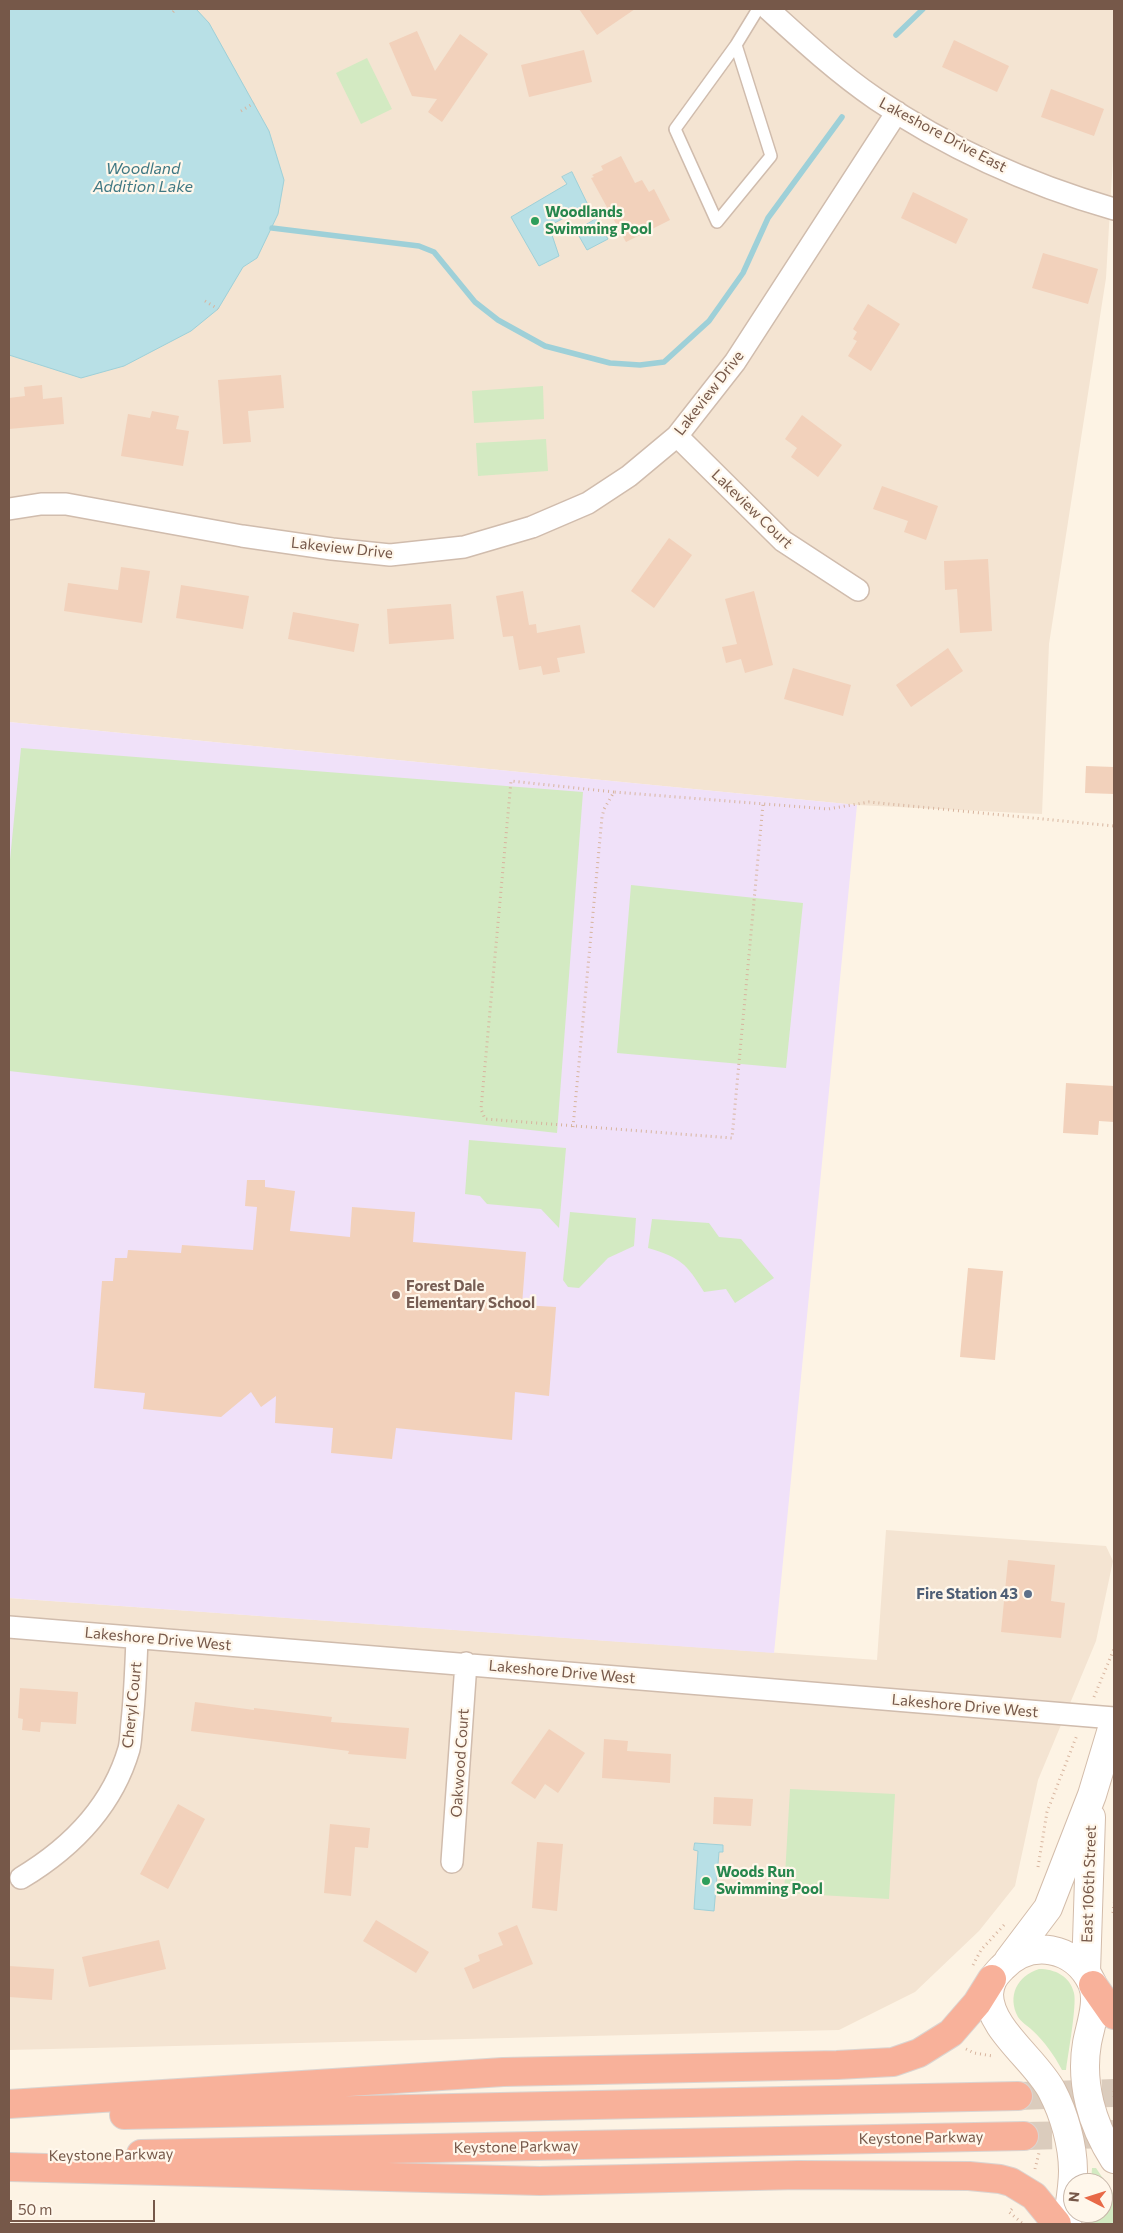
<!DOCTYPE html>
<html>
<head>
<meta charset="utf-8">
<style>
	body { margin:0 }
	#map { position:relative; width:1123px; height:2233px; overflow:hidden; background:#fdf3e4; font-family:Commissioner,sans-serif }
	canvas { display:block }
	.frame { position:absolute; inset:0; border:10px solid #765849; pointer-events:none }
	.north { position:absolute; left:1063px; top:2173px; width:50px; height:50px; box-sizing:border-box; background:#fff7eb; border:1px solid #c8b7aa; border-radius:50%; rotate:275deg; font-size:14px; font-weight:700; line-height:20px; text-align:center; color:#765849 }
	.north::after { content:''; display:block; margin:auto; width:18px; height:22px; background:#e86947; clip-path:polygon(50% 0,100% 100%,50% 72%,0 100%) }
	.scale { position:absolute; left:10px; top:2200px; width:145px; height:22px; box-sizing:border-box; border:2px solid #765849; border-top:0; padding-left:6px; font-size:15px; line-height:18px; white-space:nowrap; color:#765849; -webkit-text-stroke:4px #fff7eb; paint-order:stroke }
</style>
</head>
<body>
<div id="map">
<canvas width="1123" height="2233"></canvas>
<div class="frame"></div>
<div class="north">N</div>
<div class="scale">50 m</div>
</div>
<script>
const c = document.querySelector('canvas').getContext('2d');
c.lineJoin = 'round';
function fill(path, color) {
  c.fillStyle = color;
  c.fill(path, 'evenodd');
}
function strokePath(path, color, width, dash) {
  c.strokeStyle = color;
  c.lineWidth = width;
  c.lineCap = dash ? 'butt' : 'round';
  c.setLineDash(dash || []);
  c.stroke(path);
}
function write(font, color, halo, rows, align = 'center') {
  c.font = font + ' Commissioner,sans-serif';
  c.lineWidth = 4.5;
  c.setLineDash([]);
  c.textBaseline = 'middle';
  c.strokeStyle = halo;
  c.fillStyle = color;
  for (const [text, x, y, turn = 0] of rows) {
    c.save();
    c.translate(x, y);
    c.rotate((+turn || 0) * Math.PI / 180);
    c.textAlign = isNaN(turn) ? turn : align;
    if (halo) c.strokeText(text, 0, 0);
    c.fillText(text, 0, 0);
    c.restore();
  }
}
const residential = new Path2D(`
	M9,9H1114V140L1106,278L1049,644L1042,814L857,805L9,722Z
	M886,1530L1106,1546L1113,1561L1096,1641L1038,1780L1015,1886L979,1931L915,1992L839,2030L9,2050V1598L877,1660Z`);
const education = new Path2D(`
	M9,722L857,805L774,1653L9,1598Z`);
const green = new Path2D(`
	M367,58L392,109L361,124L336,73Z
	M543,386L544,419L474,423L472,391Z
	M546,439L548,471L478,476L476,443Z
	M21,748L583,792L557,1133L9,1071V870Z
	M631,885L803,903L786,1068L617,1053Z
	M469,1140L566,1148L559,1228L541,1209L487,1204L480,1196L465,1194Z
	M570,1212L636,1218L634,1246L608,1258L579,1288L568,1287L563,1280Z
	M652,1219L709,1223L719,1237L741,1239L774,1278L735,1303L726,1289L704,1292C686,1263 681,1258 648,1248Z
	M790,1789L895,1794L889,1899L784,1893Z
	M1039,1969C1055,1969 1070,1976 1074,1993C1077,2005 1068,2054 1066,2070H1062C1054,2055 1045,2042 1032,2030C1028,2026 1021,2022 1018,2017C1007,1996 1017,1976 1039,1969Z
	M1092,2168H1096L1114,2195V2224H1087L1088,2213H1103V2183H1091Z`);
const water = new Path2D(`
	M9,9H196L209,23L269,131L284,180L278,214L257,258L243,267L218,309L191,331L124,366L81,378L9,355Z
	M572,172L588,205L549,226L559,256L539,266L511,217L567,184L562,177Z
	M596,219L608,239L587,250L576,231Z
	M695,1843L723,1845V1852H719L714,1911L694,1909L698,1851L694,1850Z`);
const stream = new Path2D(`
	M896,35L923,9
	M272,228L419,246L434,252L475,302L498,320L545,346L610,363L640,365L664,362L709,321L743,273L768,218L842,117`);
const building = new Path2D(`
	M579,9H635L597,35Z
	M417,31L435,71L460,34L488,54L442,122L428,112L437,99L412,96L389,43Z
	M954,40L1009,66L997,92L942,67Z
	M584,50L592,82L529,97L521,65Z
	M1051,89L1104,109L1094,136L1041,117Z
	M621,156L635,183L642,180L649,192L654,189L670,220L626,242L591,178L594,177L592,175L603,170L601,166Z
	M913,192L968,219L956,244L901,218Z
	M1043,253L1098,269L1088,304L1032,288Z
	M868,304L900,324L871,371L848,356L857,341L853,339L857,332L853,329Z
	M281,375L284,408L248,411L251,442L223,444L218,380Z
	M42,385L43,399L62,397L64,424L9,429V398L25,396L24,387Z
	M152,411L179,416L176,429L189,431L183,466L121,456L128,414L150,418Z
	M802,415L842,445L818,477L791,457L797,448L785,439Z
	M882,486L938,506L926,540L904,532L908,521L873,509Z
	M669,538L692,555L654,608L631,591Z
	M988,559L992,631L960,633L957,589L945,590L944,561Z
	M121,567L150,571L142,623L64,611L68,583L118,590Z
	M181,585L249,596L243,629L176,618Z
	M523,591L529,625L536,624L537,633L580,625L585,653L557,658L560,672L543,675L541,666L519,670L513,636L503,637L496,596Z
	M754,591L773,665L745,673L741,659L726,663L722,647L737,644L725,599Z
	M451,604L454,639L389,644L387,609Z
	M293,612L359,624L354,652L288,639Z
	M948,648L963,671L911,707L896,685Z
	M793,668L851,685L843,716L784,699Z
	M1086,766L1114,767V794L1085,793Z
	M1066,1083L1114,1086V1122L1099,1121L1098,1135L1063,1133Z
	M247,1180H265V1187L295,1191L290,1231L350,1237L352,1207L415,1212L413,1242L526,1252L522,1305L556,1307L549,1396L515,1392L512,1440L396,1428L392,1459L331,1453L333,1428L275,1423L276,1396L261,1407L251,1392L221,1417L143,1409L145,1393L94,1388L102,1281H113L115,1258H127L128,1250L181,1253L182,1245L253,1250L257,1207L245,1206Z
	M968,1268L1003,1271L995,1360L960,1357Z
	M1008,1560L1055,1565L1051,1601L1065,1603L1061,1638L1001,1632Z
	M20,1688L78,1692L76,1724L41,1722L40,1732L22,1730L23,1719L18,1718Z
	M195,1702L254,1710V1708L332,1717L331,1722L409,1728L406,1759L348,1754L349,1751L191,1731Z
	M549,1729L585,1753L558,1793L545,1784L535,1799L511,1783Z
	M604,1739L628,1741L627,1751L671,1754L670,1783L602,1778Z
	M714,1797L753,1799L751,1826L713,1824Z
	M178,1804L205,1819L168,1889L140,1874Z
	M330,1824L370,1828L368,1848L355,1847L351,1896L324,1893Z
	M537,1842L563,1844L557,1911L532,1908Z
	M376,1920L429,1952L416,1973L363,1941Z
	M517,1925L533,1964L473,1989L464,1968L480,1961L478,1955L503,1945L498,1933Z
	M159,1940L166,1969L89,1987L82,1957Z
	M9,1966L54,1969L52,2000L9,1997Z`);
const highwayTunnel = new Path2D(`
	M1018,2096L1114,2093
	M1024,2136L1114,2134`);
const path = new Path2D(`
	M173,12L176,9
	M241,111L254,103
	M205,301L218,309
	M614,792L511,781L481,1109L485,1119L732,1138L763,804
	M573,1127L602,817L604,809L614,792L828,809L869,802L1114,826
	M1094,1697L1114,1649
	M1038,1867L1047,1812L1077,1735
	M1113,1913L1114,1903
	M973,1965L981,1950L1004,1925
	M966,2049L974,2053L993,2056
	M1114,2091V2098
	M1035,2169L1039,2153
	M1012,2209L1009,2212L1023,2224`);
const lane = new Path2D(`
	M736,45L771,156L717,222L675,129L736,45L758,9`);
const street = new Path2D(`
	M768,9C802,40 838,73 876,99C948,148 1031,185 1114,209
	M677,436L783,541L858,590
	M9,509L41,504H66L242,536L332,549L390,555L464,547L532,527L588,503L629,476L677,436L735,362L897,112
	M9,1627L1114,1718
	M452,1862L466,1663
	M21,1878C71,1848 112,1807 129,1749C131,1741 131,1731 132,1722C135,1694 136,1666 137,1638`);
const secondary = new Path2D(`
	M1008,1961L1048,1908L1092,1795L1114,1722
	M1086,1972L1091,1817
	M1067,2224C1069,2207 1073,2189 1073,2171C1073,2145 1064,2114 1052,2091C1036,2060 989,2029 989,1994C990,1982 994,1976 1002,1968C1030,1938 1075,1946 1092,1983C1100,2001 1090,2026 1087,2043C1080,2083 1092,2125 1114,2159`);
const highway = new Path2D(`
	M1093,1985L1114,2015
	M9,2104L503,2072L837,2065L893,2062L919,2053L951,2033L977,2003L992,1979
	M124,2115L1018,2096
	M141,2154L1024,2136
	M9,2167L540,2181L798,2175L969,2176L1000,2179L1011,2182L1034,2196L1057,2224`);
const markers = [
	[535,221,5,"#2e9e5b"],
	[396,1295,5,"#8d6e63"],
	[1028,1594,5,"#5c6f8a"],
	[706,1881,5,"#2e9e5b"]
];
const streetNames = [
	["Lakeshore Drive East",943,135,28],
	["Lakeview Drive",709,393,-52],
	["Lakeview Court",752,509,44],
	["Lakeview Drive",342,548,6],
	["Lakeshore Drive West",158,1639,5],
	["Lakeshore Drive West",562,1672,5],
	["Cheryl Court",132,1705,-84],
	["Lakeshore Drive West",965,1706,5],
	["Oakwood Court",460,1763,-86],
	["East 106th Street",1089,1884,-88],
	["Keystone Parkway",921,2138,-1],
	["Keystone Parkway",516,2147,-1],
	["Keystone Parkway",111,2155,-1]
];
const leisureNames = [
	["Woodlands",545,212],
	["Swimming Pool",545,229],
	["Woods Run",716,1872],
	["Swimming Pool",716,1889]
];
const educationNames = [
	["Forest Dale",406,1286],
	["Elementary School",406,1303]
];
const serviceNames = [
	["Fire Station 43",1018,1594]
];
const waterNames = [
	["Woodland",143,169],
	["Addition Lake",143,187]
];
fill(residential, '#f4e4d2');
fill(education, '#f0e1f9');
fill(green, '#d3eac2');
fill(water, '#b8e0e6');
strokePath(water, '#9ed0d8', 1);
strokePath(stream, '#9ed0d8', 5.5);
fill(building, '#f2d1bb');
strokePath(highwayTunnel, '#dbccbd', 28, [28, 14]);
strokePath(lane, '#d0bcad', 14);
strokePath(street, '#d0bcad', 24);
strokePath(secondary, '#d3bcaa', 30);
strokePath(highway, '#dbd4d0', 30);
strokePath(path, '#d7b49e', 3, [1, 4]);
strokePath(lane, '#fff', 11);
strokePath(street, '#fff', 21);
strokePath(secondary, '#fff', 28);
strokePath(highway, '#f8b19a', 28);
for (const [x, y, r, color] of markers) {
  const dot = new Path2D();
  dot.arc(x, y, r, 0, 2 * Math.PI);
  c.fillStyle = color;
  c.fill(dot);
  strokePath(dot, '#fff7eb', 2);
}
write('15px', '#765849', '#fff7eb', streetNames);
write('bold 15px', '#27864d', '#fff7eb', leisureNames, 'left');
write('bold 15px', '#785e54', '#fff7eb', educationNames, 'left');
write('bold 15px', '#4e5e75', '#fff7eb', serviceNames, 'right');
write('italic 16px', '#3f7883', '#fff7eb', waterNames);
</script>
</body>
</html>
